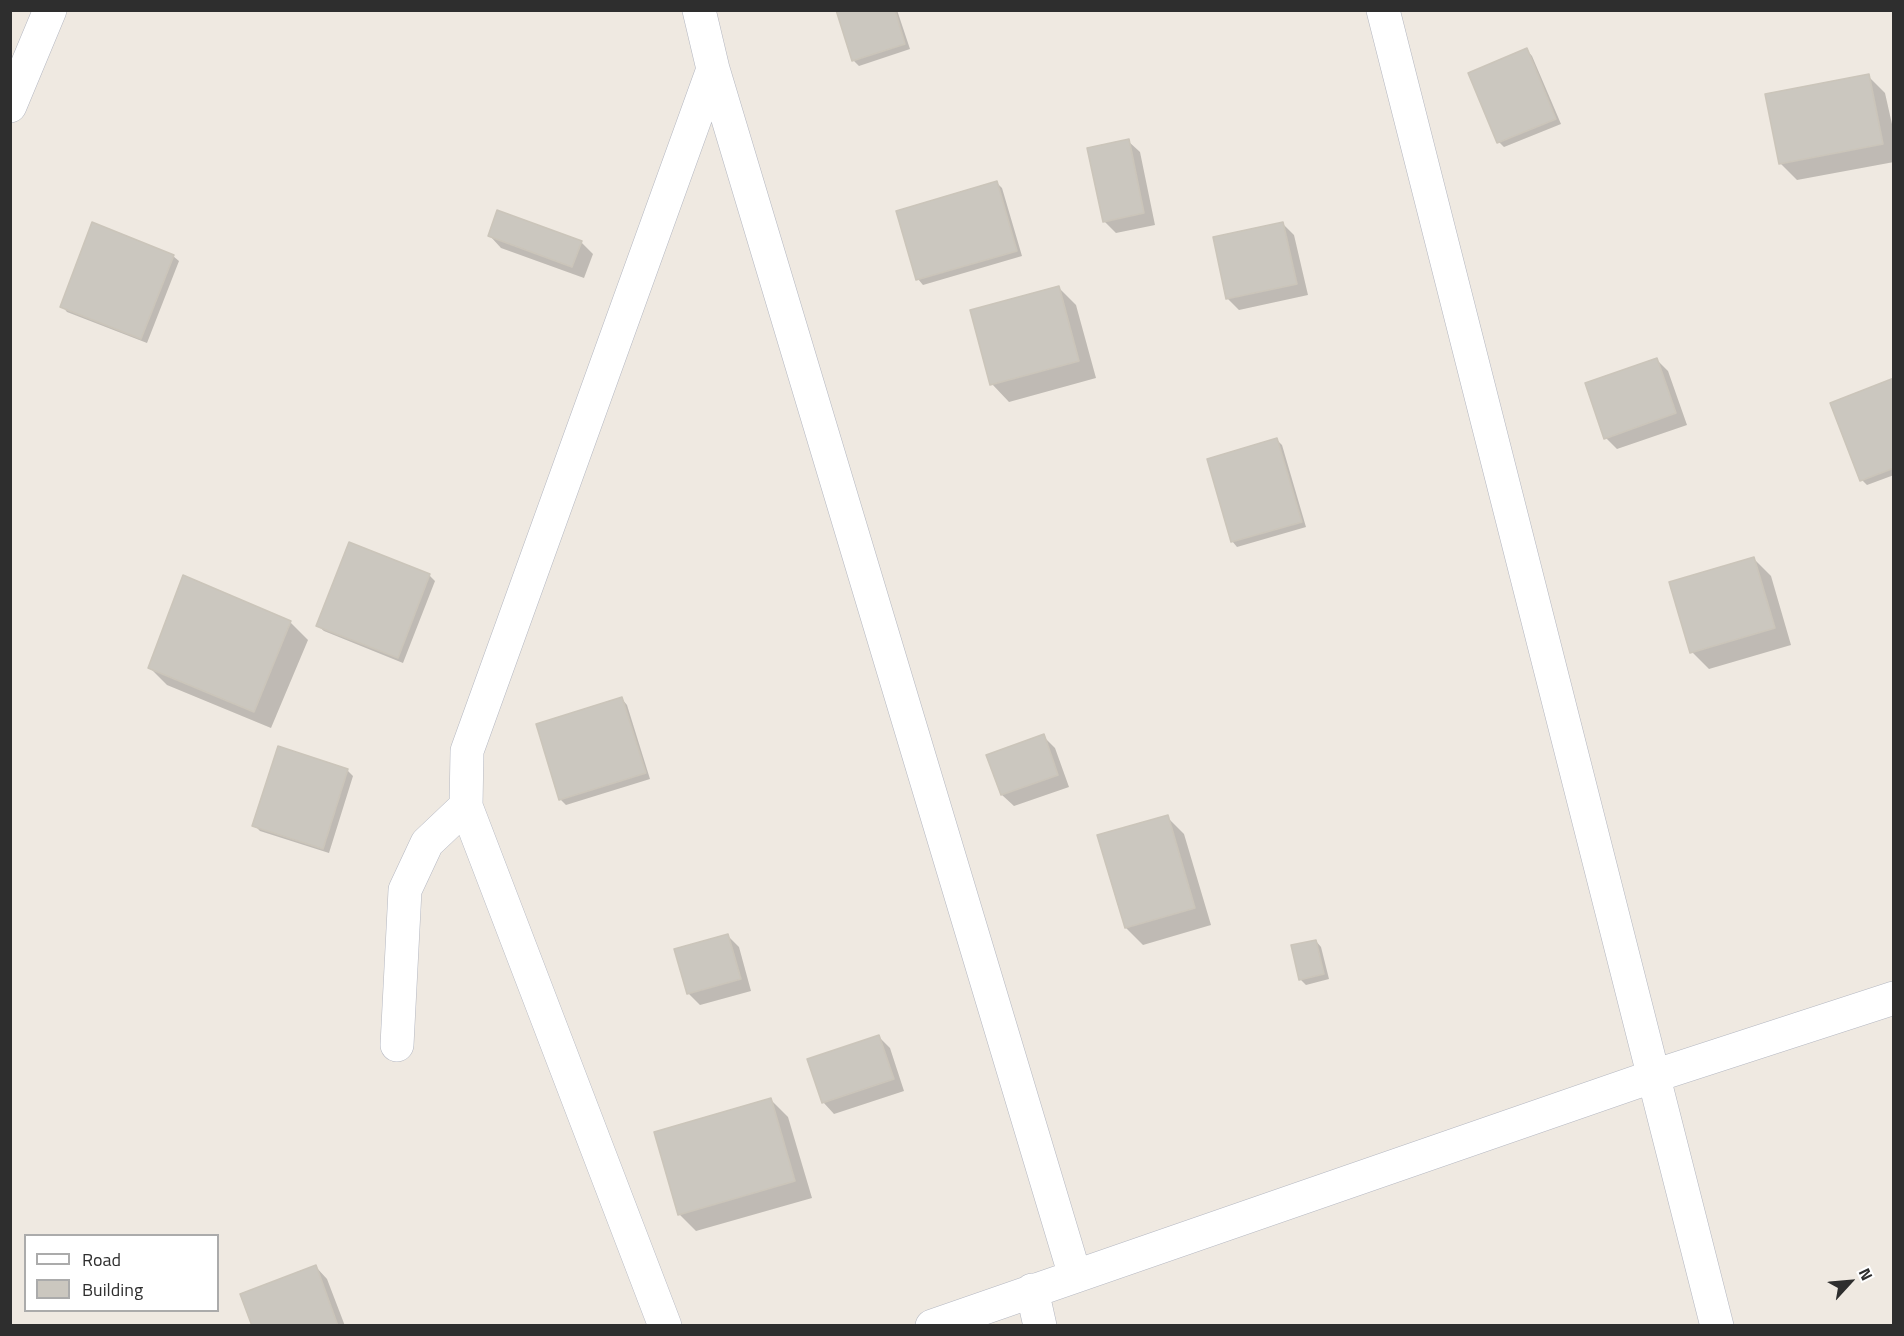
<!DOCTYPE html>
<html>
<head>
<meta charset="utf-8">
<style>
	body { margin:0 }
	#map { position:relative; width:1904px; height:1336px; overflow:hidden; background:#efe9e1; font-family:"Titillium Web",sans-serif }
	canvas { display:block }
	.frame { position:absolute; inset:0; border:12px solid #2e2e2e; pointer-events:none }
	.legend { position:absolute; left:24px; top:1234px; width:195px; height:78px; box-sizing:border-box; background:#fff; border:2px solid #ababab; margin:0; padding:8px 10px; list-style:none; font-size:18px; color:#2e2e2e }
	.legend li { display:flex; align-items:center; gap:12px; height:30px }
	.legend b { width:30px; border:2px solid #ababab }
	.north { position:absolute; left:1820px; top:1252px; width:60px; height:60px; -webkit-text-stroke:4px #fff; paint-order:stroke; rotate:64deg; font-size:16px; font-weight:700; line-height:24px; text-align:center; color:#2e2e2e }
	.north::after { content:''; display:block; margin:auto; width:21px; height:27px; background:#2e2e2e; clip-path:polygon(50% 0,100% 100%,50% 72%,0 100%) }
</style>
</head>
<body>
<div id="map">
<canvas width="1904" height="1336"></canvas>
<div class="frame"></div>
<ul class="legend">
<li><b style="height:8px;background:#fff"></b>Road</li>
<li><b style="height:16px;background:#cbc7bf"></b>Building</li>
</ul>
<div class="north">N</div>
</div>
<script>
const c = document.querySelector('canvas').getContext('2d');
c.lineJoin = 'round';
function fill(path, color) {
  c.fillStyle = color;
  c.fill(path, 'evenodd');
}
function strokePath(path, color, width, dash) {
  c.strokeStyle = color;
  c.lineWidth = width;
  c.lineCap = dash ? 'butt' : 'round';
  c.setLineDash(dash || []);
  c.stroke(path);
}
const shadow = new Path2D(`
	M837,10H897L910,49L859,66L853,60Z
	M1527,50L1532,56L1561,124L1504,147L1499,142Z
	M1868,76L1885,93L1894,133V162L1797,180L1780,163Z
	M1128,141L1140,152L1155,225L1116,233L1104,221Z
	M997,183L1002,188L1022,256L923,285L918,279Z
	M1283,224L1294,235L1308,295L1239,310L1228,299L1214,239Z
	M490,236L581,242L593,254L584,278L501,248Z
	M173,256L179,261L147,343L67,312L62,306Z
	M1059,288L1076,305L1096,378L1009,402L992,384Z
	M1656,359L1668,371L1687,425L1617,449L1606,438Z
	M1894,380V475L1867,485L1862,480Z
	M1277,440L1282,445L1306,527L1237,547L1232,541Z
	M350,544L430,576L435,581L403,663L324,631L318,626Z
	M1754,559L1771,576L1791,645L1709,669L1692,652Z
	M184,577L290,622L308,640L271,728L167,685L150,668Z
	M622,699L627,705L650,779L566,805L560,799Z
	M1043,736L1055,748L1069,787L1014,806L1002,795L988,756Z
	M279,748L348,771L353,776L329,853L260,831L254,825Z
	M1167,817L1184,834L1211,925L1143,945L1126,928Z
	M727,935L739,947L751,991L700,1005L688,993Z
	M1316,941L1321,947L1329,979L1306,985L1300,979Z
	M878,1036L890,1048L904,1091L834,1114L823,1102Z
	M771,1100L788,1117L812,1198L696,1231L679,1214Z
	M316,1267L327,1279L345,1326H253Z`);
const building = new Path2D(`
	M836,10H895L905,44L852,61Z
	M1527,48L1556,119L1497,143L1468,73Z
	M1869,74L1883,144L1779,164L1765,94Z
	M1129,139L1144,213L1103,222L1087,148Z
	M997,181L1017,251L916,280L896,211Z
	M497,210L582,241L572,267L488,236Z
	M92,222L174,255L141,339L60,307Z
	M1283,222L1297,284L1226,299L1213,237Z
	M1059,286L1079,361L990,385L970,310Z
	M1657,358L1676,413L1604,439L1585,383Z
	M1894,378V468L1860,481L1830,403Z
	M1277,438L1302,522L1231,542L1207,459Z
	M349,542L430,574L398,658L316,626Z
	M1754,557L1775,628L1690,653L1669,582Z
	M183,575L291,621L254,712L148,668Z
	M622,697L646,773L559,800L536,724Z
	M1044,734L1058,775L1001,795L986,755Z
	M278,746L348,769L323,849L252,826Z
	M1168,815L1195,908L1125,928L1097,835Z
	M728,934L741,979L687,994L674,949Z
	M1316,940L1324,974L1299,980L1291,945Z
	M879,1035L894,1079L822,1103L807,1059Z
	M771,1098L795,1181L678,1215L654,1132Z
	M316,1265L338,1326H252L240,1294Z`);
const minor = new Path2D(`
	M699,10L713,69L1075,1276
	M1383,10L1717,1326
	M10,106L50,10
	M397,1045L405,890L427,843L466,806
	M1032,1290L1040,1326
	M665,1326L466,806L467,751L713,69
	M932,1326L1654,1076L1894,998`);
fill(shadow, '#0003');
fill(building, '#cbc7bf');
strokePath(building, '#cbc5ba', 1.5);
strokePath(minor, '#b4b7c1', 34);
strokePath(minor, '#fff', 33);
</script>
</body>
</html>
